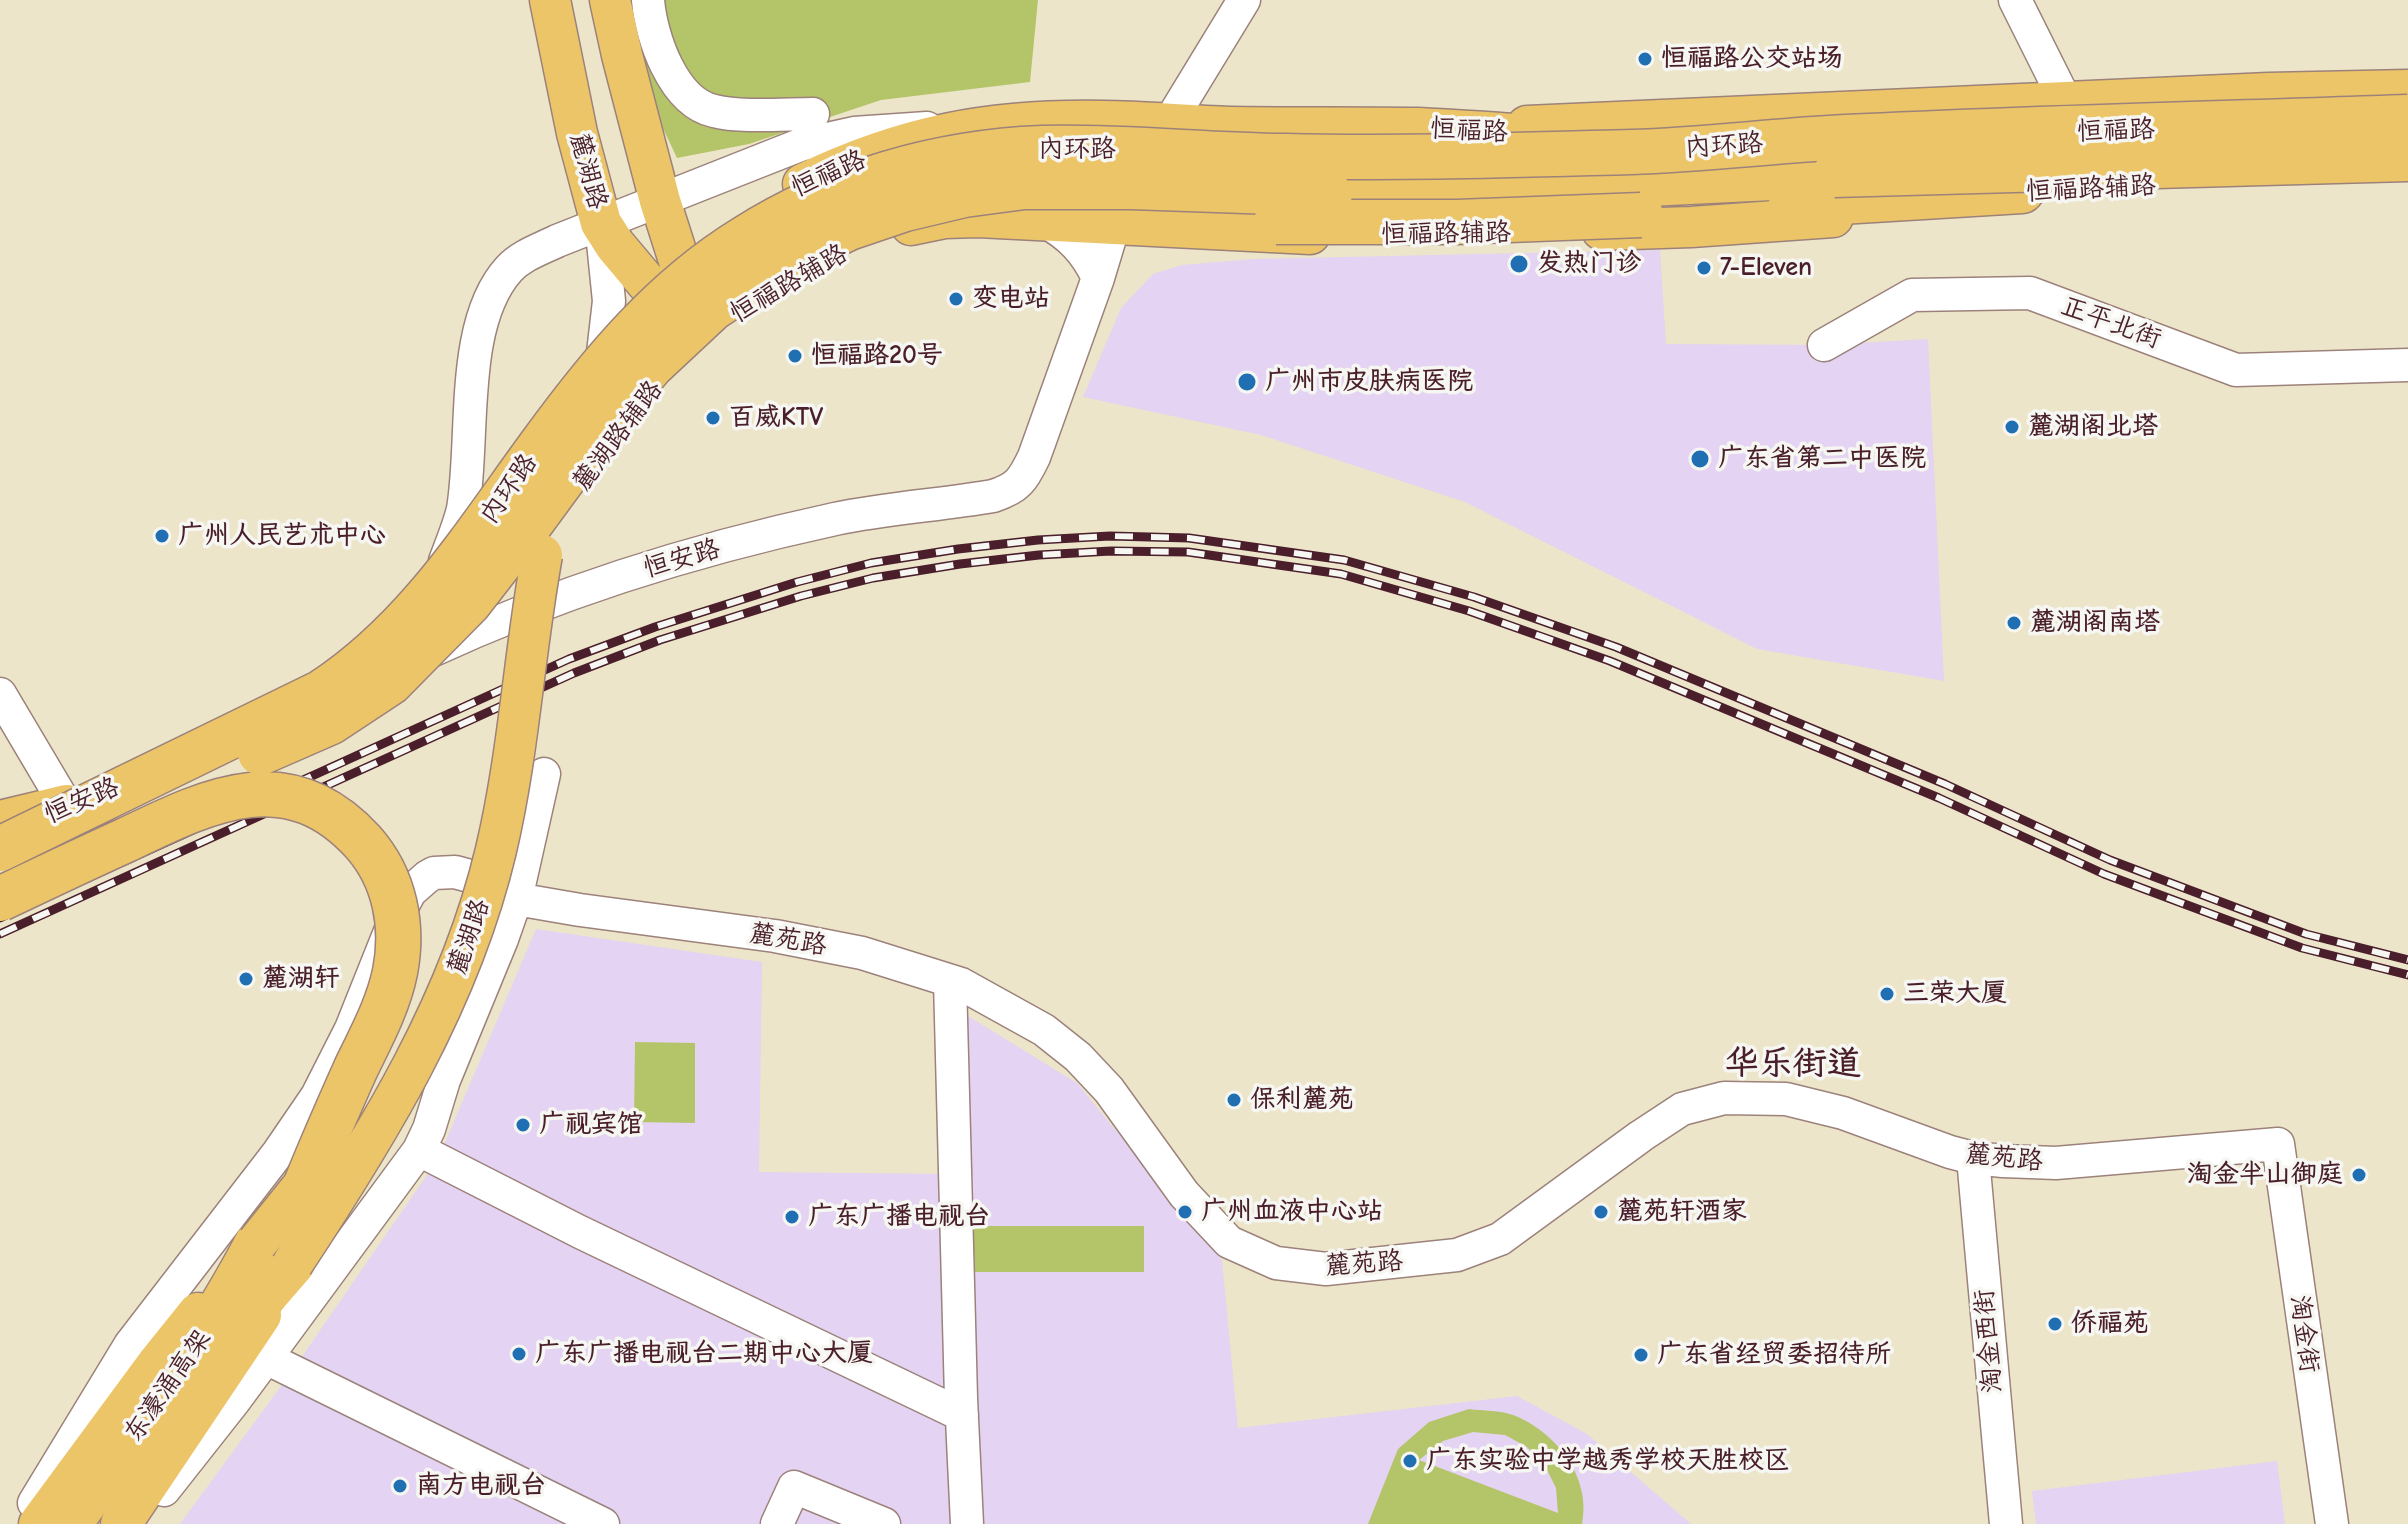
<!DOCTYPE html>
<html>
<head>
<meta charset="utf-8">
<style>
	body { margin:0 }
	canvas { display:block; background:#ede5ca }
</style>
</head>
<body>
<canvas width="2408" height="1524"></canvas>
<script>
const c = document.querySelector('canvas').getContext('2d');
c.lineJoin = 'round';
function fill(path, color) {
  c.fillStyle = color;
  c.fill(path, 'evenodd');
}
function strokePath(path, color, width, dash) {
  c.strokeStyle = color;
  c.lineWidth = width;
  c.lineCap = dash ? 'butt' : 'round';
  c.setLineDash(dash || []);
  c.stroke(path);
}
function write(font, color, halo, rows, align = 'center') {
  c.font = font + ' "Comic Neue","LXGW WenKai TC",sans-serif';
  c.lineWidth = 7;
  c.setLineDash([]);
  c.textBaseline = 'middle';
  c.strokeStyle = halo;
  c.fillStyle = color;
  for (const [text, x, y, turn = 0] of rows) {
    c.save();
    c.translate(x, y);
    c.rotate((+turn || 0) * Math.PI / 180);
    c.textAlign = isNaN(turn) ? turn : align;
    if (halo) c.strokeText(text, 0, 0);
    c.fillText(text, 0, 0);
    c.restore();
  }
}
const built = new Path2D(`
	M1660,250L1666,344L1824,345L1928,339L1944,681L1757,649L1465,502L1261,435L1083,397L1121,308L1153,274L1182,265L1253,259Z
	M536,929L762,962L759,1172L948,1174L950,1005L1077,1083L1222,1260L1238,1428L1517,1396L1587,1434L1691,1524H180L292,1371L438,1159Z
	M2277,1461L2285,1524H2036L2032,1491Z`);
const green = new Path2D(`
	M626,0H1038L1030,82L881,100L749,144L677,158L652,105Z
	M635,1042L695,1043V1123L634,1122Z
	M973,1226H1144V1272H973Z
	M1469,1409C1483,1411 1500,1410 1513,1415C1555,1431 1592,1477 1582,1524H1368L1398,1449L1429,1422ZM1473,1432L1505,1435L1527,1447L1545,1466L1556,1488L1558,1513L1419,1460L1443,1441Z`);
const minor = new Path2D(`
	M648,0C651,37 673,102 714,111C740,118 786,114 813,114
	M2015,0L2066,102
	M1158,141L1244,0
	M1044,221C1070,235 1086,252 1098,278
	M601,223L609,301L603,353
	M1824,345L1912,295L2030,293L2236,370L2408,365
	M445,561C451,545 459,526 463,509C475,438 459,324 509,269C522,255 541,249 557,241L800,145L854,133L927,128
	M429,652C558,592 696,549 835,519C887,508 941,505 993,496C1018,488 1023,480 1034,457L1098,278L1114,225L1124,202
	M0,694L67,807
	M516,899L580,910L775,936L862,953L961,984L1044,1030L1078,1057L1109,1090L1184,1194L1229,1242L1276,1263L1326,1269L1457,1255L1500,1239L1641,1136L1682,1109L1724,1098L1786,1099L1843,1113L1950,1152L1973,1158L2003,1161L2056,1163L2278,1144L2332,1524
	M950,981L961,1398L967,1524
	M419,1150L580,1232L962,1415
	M1973,1158L2006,1524
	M266,1358L603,1524
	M164,1490L235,1400L419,1150L429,1129L444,1080L502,939L516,899L544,774
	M34,1503L130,1345L278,1153L317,1096L351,1029L393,924L410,892L427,877L434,873L455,872L499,884L509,890
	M777,1524L794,1487L884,1524`);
const major = new Path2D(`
	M550,0L577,133L601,223L615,245L647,283L657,292L687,307
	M610,0L622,55L660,201L682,270L687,307
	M1527,126L2269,93L2408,90
	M803,184C904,135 991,119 1103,121C1145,121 1187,126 1230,127C1293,128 1355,127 1418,128C1464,130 1511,134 1557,137
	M911,225L945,218L978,217L1310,234
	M1602,230L1691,227L1833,217
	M39,1524L157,1364L198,1313
	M121,1524L261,1315`);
const highway = new Path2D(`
	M1330,194L1482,192L1834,175
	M1791,205L2022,191
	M0,823L67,807
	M228,1338L293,1263
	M69,1524C136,1433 205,1343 257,1243`);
const rail = new Path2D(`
	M0,918L569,659L655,627L797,582L871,563L958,549L1038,540L1110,536L1189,538L1344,560L1474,597L1616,647L1945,784L2110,860L2306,934L2408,960
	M0,934L574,673L660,640L801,596L873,578L960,564L1039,555L1111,551L1188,552L1341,574L1469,611L1610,661L1939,798L2104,874L2302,948L2408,975`);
const majorBridge = new Path2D(`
	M257,1243L326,1157
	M293,1263C378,1134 460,1002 496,850C519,753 524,653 542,555`);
const highwayBridge = new Path2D(`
	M1834,175L2408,159
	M1276,222H1457L1641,215
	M260,753L331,722L390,683L469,603L528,527L616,407L652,365L713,308L799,252L849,228L905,209L964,195L1024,187H1131L1330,194
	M0,849L322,692C418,629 476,533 543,442C600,364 662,289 745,238C833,182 938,152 1042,148C1122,146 1204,155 1285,156C1400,159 1517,155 1632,152C1698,150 1763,142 1829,138C2022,128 2215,124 2408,117
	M0,899C42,879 84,859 126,840C209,800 288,760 363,842C395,878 404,926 395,972C388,1006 371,1037 356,1068C339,1106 322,1145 306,1184`);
const markers = [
	[1645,59,8,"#1f6fb2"],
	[1519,264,10,"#1f6fb2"],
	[1704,268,8,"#1f6fb2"],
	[956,299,8,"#1f6fb2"],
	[795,356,8,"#1f6fb2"],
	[1247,382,10,"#1f6fb2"],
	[713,418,8,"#1f6fb2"],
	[2012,427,8,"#1f6fb2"],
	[1700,459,10,"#1f6fb2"],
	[162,536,8,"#1f6fb2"],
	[2014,623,8,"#1f6fb2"],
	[246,979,8,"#1f6fb2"],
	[1887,994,8,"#1f6fb2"],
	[1234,1100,8,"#1f6fb2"],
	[523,1125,8,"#1f6fb2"],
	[2359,1175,8,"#1f6fb2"],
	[1185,1212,8,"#1f6fb2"],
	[1601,1212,8,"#1f6fb2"],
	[792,1217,8,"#1f6fb2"],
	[2055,1324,8,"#1f6fb2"],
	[519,1354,8,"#1f6fb2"],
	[1641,1355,8,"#1f6fb2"],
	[1410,1461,8,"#1f6fb2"],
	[400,1486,8,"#1f6fb2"]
];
const poiNames = [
	["恒福路公交站场",1661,59],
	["发热门诊",1537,264],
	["7-Eleven",1720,268],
	["变电站",972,299],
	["恒福路20号",811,356],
	["广州市皮肤病医院",1265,382],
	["百威KTV",729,418],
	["麓湖阁北塔",2028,427],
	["广东省第二中医院",1718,459],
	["广州人民艺术中心",178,536],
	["麓湖阁南塔",2030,623],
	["麓湖轩",262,979],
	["三荣大厦",1903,994],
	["保利麓苑",1250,1100],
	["广视宾馆",539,1125],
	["淘金半山御庭",2343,1175,"right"],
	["广州血液中心站",1201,1212],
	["麓苑轩酒家",1617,1212],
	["广东广播电视台",808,1217],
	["侨福苑",2071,1324],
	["广东广播电视台二期中心大厦",535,1354],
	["广东省经贸委招待所",1657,1355],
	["广东实验中学越秀学校天胜校区",1426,1461],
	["南方电视台",416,1486]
];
const streetNames = [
	["恒福路",1469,131,3],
	["恒福路",2116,131,-2],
	["内环路",1724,146,-4],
	["内环路",1077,150],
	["麓湖路",588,171,75],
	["恒福路",829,174,-24],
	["恒福路辅路",2091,189,-3],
	["恒福路辅路",1446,234,-1],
	["恒福路辅路",789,284,-30],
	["正平北街",2111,323,20],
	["麓湖路辅路",618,436,-53],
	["内环路",509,489,-55],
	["恒安路",682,559,-16],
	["恒安路",82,801,-23],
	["麓湖路",469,937,-71],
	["麓苑路",788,940,10],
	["麓苑路",2004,1158,6],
	["麓苑路",1364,1264,-4],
	["淘金街",2304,1334,82],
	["淘金西街",1989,1341,-95],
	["东濠涌高架",168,1386,-55]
];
const districtNames = [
	["华乐街道",1793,1064]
];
fill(built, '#e4d3f2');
fill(green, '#b4c569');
strokePath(minor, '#9c827a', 35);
strokePath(major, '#9c827a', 43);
strokePath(highway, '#9c827a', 47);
strokePath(minor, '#fff', 32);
strokePath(major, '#edc569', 40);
strokePath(highway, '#edc569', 44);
strokePath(rail, '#4a1f2b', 9);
strokePath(rail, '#f6f6f2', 6, [18]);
strokePath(majorBridge, '#9c827a', 43, []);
strokePath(highwayBridge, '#9c827a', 47, []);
strokePath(majorBridge, '#edc569', 40);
strokePath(highwayBridge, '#edc569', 44);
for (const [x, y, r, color] of markers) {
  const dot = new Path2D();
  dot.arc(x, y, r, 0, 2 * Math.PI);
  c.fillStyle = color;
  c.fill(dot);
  strokePath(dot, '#f6f6f2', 3);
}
write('bold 26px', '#4a1f2b', '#f6f6f2', poiNames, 'left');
write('26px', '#4a1f2b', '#f6f6f2', streetNames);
write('bold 34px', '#4a1f2b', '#f6f6f2', districtNames);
</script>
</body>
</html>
